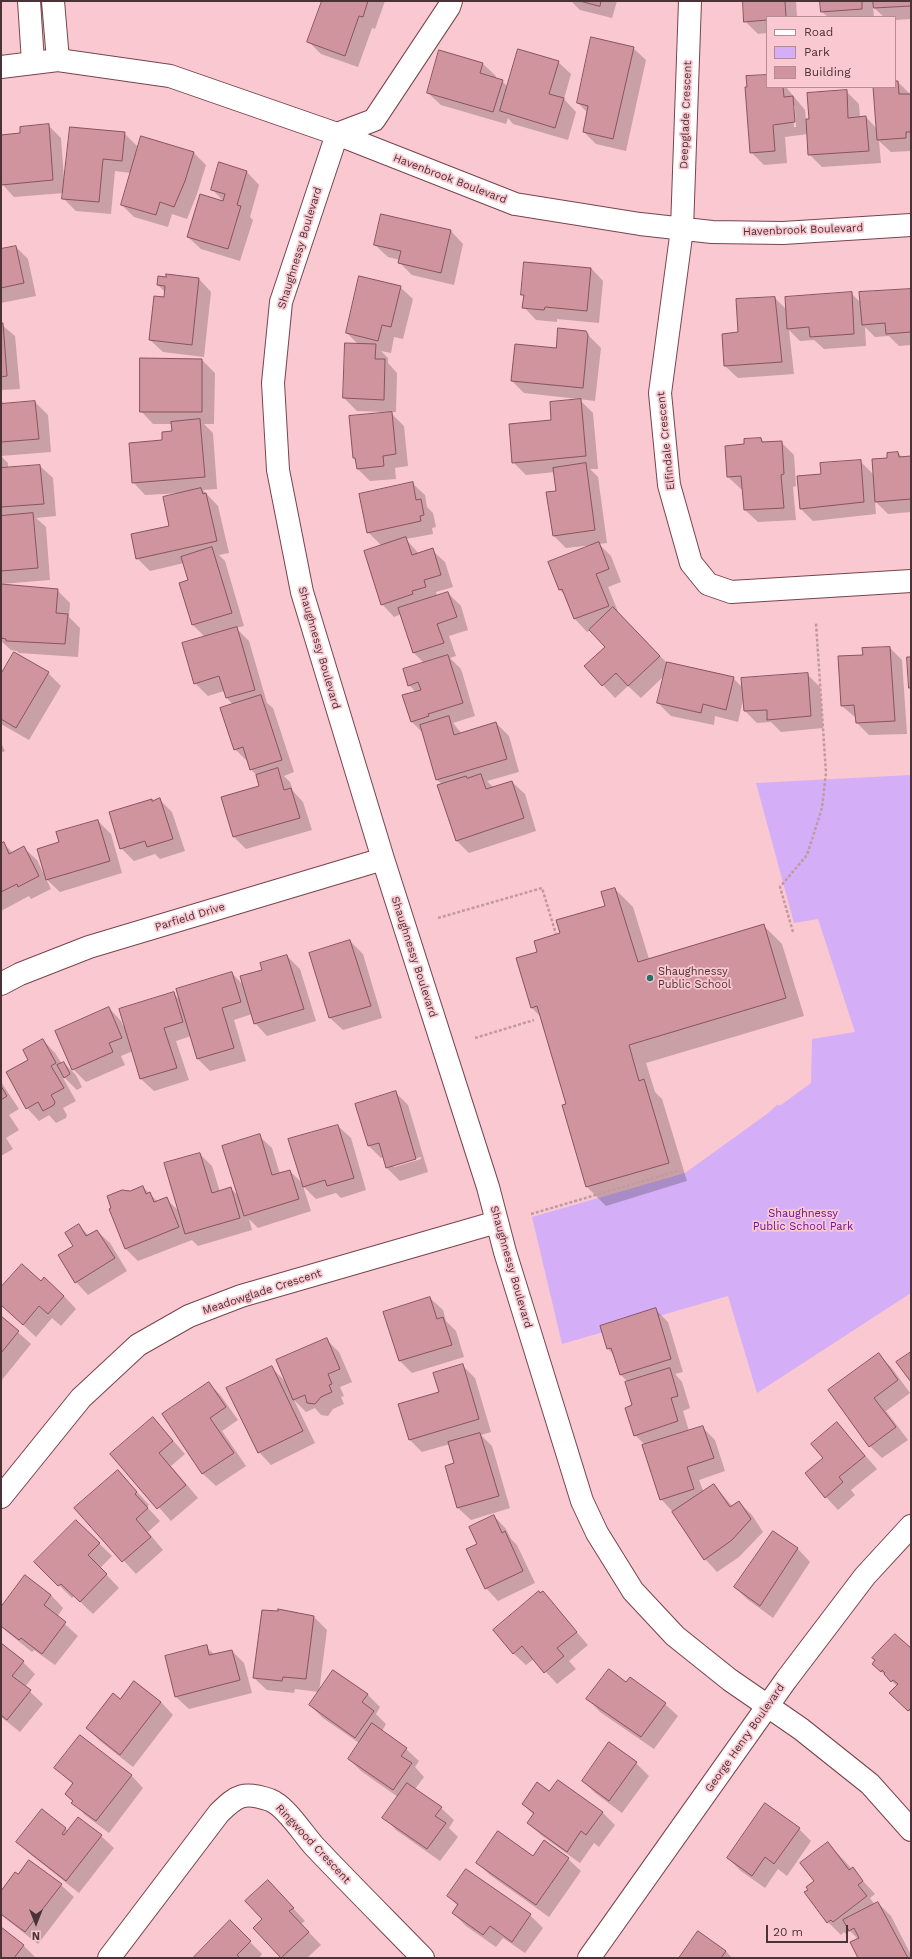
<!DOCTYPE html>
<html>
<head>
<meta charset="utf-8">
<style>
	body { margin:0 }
	#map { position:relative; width:912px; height:1959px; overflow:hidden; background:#fac8d0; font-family:"Work Sans",sans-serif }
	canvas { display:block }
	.frame { position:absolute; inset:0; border:2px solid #4a3236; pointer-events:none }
	.legend { position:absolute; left:766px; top:16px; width:130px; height:72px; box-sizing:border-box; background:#fac8d0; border:1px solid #b48c92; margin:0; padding:5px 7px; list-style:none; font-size:12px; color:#4a3236 }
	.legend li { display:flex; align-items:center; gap:8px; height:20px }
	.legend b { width:20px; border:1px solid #b48c92 }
	.north { position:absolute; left:16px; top:1903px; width:40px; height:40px; -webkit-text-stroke:3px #fac8d0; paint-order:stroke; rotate:180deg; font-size:11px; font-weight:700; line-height:16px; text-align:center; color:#4a3236 }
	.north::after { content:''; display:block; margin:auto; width:14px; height:18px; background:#4a3236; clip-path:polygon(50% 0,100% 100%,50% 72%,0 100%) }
	.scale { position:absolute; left:766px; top:1925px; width:82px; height:18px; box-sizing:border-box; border:2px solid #4a3236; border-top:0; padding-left:5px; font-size:12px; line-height:14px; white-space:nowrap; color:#4a3236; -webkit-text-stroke:3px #fac8d0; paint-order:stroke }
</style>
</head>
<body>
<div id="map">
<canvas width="912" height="1959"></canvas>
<div class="frame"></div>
<ul class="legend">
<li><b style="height:5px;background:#fff"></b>Road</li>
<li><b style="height:11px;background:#d4aff7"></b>Park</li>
<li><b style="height:11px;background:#cf949e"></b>Building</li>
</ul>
<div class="north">N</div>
<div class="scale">20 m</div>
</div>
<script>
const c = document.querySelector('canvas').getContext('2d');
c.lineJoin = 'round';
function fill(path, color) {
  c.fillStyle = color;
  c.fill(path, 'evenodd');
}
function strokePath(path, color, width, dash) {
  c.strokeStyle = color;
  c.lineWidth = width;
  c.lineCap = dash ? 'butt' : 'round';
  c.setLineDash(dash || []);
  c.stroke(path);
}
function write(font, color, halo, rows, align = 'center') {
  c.font = font + ' "Work Sans",sans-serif';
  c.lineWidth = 3.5;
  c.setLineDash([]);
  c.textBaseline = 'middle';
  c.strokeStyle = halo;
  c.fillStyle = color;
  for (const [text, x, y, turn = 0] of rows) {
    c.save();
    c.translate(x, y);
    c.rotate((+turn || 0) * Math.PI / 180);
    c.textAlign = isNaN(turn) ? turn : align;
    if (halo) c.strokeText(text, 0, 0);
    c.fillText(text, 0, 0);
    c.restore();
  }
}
const green = new Path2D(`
	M911,775V1293L757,1393L728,1296L562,1344L532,1217L685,1173L767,1114L777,1105H781L811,1083L812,1039L855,1032L818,919L794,923L756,783Z`);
const shadow = new Path2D(`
	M328,1H385L375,29L372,28L358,67L321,54L309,42Z
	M571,1H617L612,18L580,10Z
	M744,1H796L797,17H767V33L758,34L745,21Z
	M821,1H911V19L895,20V17H884L873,7L874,17H828L822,12Z
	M633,48L646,60L626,151L596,144L584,132L588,113L578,103Z
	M440,51L483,64L496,76L495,79L502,81L508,87L558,62L571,74L564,99L576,112L568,140L513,124L508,118L506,124L441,105L428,93Z
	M767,76V87H786L805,110L806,120L810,119L846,91L859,104L860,118L866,117L877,129L874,87H895V82H898L911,95V151L891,152L879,141L881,163L822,167L809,154L808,134L785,137L787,163L764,165L751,152ZM792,104L795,106L796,127H794Z
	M48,125L61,138L64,179L124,133L137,146L136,154L193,152L206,165L197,194L187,219L172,214L168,227L134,217L122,205L131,173L115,171L111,214L76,211L63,198L64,193L14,197L2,184L1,136L21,134Z
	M220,164L247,172L259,185L250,217L253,220L240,261L201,249L188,237L225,203L212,189Z
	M382,215L451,231L463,244L454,285L412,275L400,263V260L388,257L375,245Z
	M16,247L28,259L36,296L1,303V250Z
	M591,268L603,281L599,323L557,319V322L536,320L524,307L525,297L522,294Z
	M199,279L211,292L204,357L163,352L150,340L165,298L166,293L158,285Z
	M400,287L413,299L403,339L394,337L391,353L381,351L388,358V363L397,373L396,412H390L404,426L408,466L395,468L396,479L370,481L358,469L357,460L354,457L388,412L357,411L344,398L358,344L347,333Z
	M911,290V345L899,346L889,336L875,337L865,327L866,346L824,349L814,340L800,341L789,330L794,374L738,378L725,366L739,333L775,298L786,309L851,293L861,303Z
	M1,324L15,336L20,389L1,390Z
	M585,332L601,348L595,401L579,399L593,413L598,469H590L598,477L607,543L599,544L611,556L621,582L608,587L619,614L668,664L733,678L743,688L807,674L820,687L823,728L781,732L771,722L757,723L745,711L743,700L738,722L715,716L714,725L671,716L658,703L665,675L641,698L628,686L615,698L585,666L606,647L590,630L587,632L575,619L565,595L559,589L593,545L566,548L554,536L557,492L555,472L526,475L513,462L552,421L579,399L524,393L512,381Z
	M141,359L202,360L215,373L214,424H204L213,433L217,489L203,490L218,506L229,553L219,555L225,561L244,626L236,628L249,641L267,703L273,708L294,772L284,776L290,782L293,791L303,802L312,830L246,849L234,837L222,797L260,786L257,776L251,769L248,762L235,749L233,705L227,698L224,691L208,696L195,683L206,638L192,624L189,581L184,563L150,571L137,558L170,526L182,493L145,495L133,482L163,441L173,432L172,424H153L141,411Z
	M1,397L3,405L35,402L48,415L51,452L1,456Z
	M761,439L765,443L781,442L794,455L796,486L793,487L796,520L758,522L745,510L743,489H741L728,477L745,445Z
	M898,453L903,458L911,457V512L888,514L875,501L876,514L813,521L800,508L822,475L860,461L874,475L889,459Z
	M1,456L8,463V469L40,466L53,478L56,516L36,518L46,527L50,580L1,584Z
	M412,483L425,495L427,507L433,513L436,527L432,528L433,534L406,539L419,554L432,550L445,562L453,587L436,592L437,596L448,593L461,606L468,630L449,636L456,656L450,658L461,669L475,716L453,723L462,734L496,723L509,736L519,772L487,781L494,788L512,782L525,794L536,831L469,853L456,840L442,784L437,780L423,733L411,721L416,692L409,685L424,663L413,652L401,614L394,617L382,604V546L368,532Z
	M1,585L57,590L70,603L69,617L80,628L78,657L19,653L17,651L11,650L1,641Z
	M890,648L902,660L907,734L869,735L857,723L856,718L842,706L864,656Z
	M48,673L61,686L29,740L1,724V676Z
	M1,743L5,751L1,753Z
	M151,800L153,802L160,800L172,812L185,851L160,859L155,854L134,861L121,848Z
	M98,821L111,834L122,873L60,892L46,879L61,843Z
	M4,844L13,853L24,848L37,860L51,889L31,899L29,896L1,911V845Z
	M615,889L633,907L649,959L763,925L782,944L804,1016L646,1063L655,1092L662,1099L687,1181L606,1206L587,1187L563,1106L568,1105L541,1017L532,1008L538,953L561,934L606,906Z
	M350,941L363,954L382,1018L343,1030L330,1018Z
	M287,956L300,969L316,1021L267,1036L255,1023L252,1014L234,1020L246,1061L210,1071L198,1059L191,1036L176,1041L189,1080L154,1091L141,1079L133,1051L121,1056L125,1065L86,1082L73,1069L109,1008L121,1021L123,1026L173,993L180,1000L232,973L243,985Z
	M43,1040L55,1053L62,1064L64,1063L76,1075L82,1087L77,1090L65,1078H63L76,1101L63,1108L67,1115L66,1118L56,1123L49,1115L39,1121L27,1108L29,1061Z
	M1,1082L19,1109L9,1115L19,1130L6,1138L13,1149L1,1156Z
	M396,1093L408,1105L428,1172L400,1181L387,1168L384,1157L381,1158L369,1146ZM421,1157V1159L394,1167V1165Z
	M338,1126L351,1138L366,1190L341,1198L336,1193L316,1199L303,1186L311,1211L258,1228L249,1219L252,1230L198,1246L192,1240L138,1261L126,1249L130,1192L143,1187L158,1202L166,1199L179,1211L200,1154L212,1166L220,1192L231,1189L240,1197L259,1136L272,1148L280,1174L290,1171L303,1184Z
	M79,1225L89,1236L97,1231L110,1243L127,1271L88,1295L76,1282L74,1246Z
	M41,1282L64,1296L76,1309L61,1326L52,1318L36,1337L1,1304V1288Z
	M430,1298L443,1310L446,1321L456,1331L464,1357L412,1373L400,1361L384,1312Z
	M655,1309L668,1322L683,1372L675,1374L682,1382L690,1408L683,1411L689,1431L702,1427L715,1440L725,1471L699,1480L704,1493L714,1485L733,1507L739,1502L752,1515L763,1532L739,1557L717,1572L705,1559L673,1512L661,1499L645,1445L635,1435L633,1406L628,1382L621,1375L614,1355L608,1349Z
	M1,1317L31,1344L1,1381Z
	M327,1340L339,1352L352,1382L340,1387L344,1396L341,1397L344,1404L333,1409L328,1416L321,1415L315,1408L306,1412L294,1400L315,1443L271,1465L259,1452L271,1367L286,1382Z
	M879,1355L891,1367L910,1393L886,1411L908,1440L882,1458L870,1446L829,1391Z
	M462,1365L475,1378L491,1432L481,1435L492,1446L510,1508L471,1520L458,1508L455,1464L450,1444L422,1452L410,1440L440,1392Z
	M209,1383L221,1396L238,1420L222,1431L246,1466L216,1486L203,1474L163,1414Z
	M153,1418L185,1454L171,1466L198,1498L171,1521L112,1454Z
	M837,1423L877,1469L851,1490L855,1495L838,1510L826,1497Z
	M118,1471L149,1505L147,1507L160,1521L148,1532L163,1550L136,1574L76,1508Z
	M494,1516L506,1529L511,1539L517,1545L535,1583L498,1601L486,1588L479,1545Z
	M76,1521L112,1556L100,1568L119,1588L93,1614L74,1596L72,1598L36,1562Z
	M773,1532L798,1549L810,1562L773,1618L747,1599L735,1587Z
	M25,1576L51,1595L63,1608L57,1617L78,1636L55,1665L34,1650L32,1652L1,1627V1609Z
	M542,1592L588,1645L569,1661L576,1669L557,1684L534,1659L526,1665L513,1653Z
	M263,1611L297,1612L299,1615L314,1617L327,1630L319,1692L295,1689L294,1693L267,1690L254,1678Z
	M1,1645L23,1662L35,1674L25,1687L43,1704L20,1732L1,1717Z
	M206,1647L215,1655L232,1651L244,1663L252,1693L189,1709L176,1697Z
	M911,1650V1713L891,1693L897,1686L873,1664Z
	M334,1671L368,1695L380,1707L376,1714L386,1724L382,1731L406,1749L419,1761L415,1767L424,1777L415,1789L441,1808L454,1820L449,1828L458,1837L440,1861L396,1830L384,1817L398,1797L361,1771L349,1759L359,1743L323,1718L310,1705Z
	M135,1682L161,1702L173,1715L133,1767L100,1741L87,1728L121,1700Z
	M588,1699L665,1704L678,1716L654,1749L600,1712Z
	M610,1744L636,1763L649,1776L622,1813L595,1793L583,1781Z
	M56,1768L131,1775L143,1788L109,1833L85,1815L66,1794L73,1784Z
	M558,1781L603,1813L615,1825L599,1847L594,1843L580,1863L541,1835L528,1823L534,1815L523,1804L550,1792Z
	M42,1810L68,1831L78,1818L101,1836L114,1848L79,1893L30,1854L17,1842Z
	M799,1829L811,1841L787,1876L778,1869L765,1888L741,1871L728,1858Z
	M828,1843L875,1894L870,1898L875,1905L878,1903L891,1916L911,1955V1958H860L858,1939L850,1931L846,1934L844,1932L841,1935L828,1922L809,1890L815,1881Z
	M533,1857L568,1859L581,1871L549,1917L490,1875L477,1863Z
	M466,1870L530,1915L543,1928L525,1953L503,1938L496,1947L466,1926L453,1913L458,1906L448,1896Z
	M61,1885L74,1897L38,1944L1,1915V1893Z
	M280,1894L305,1921L301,1924L321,1945L307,1958H283L254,1928L264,1919Z
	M230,1922L262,1954L259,1958H194Z
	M1,1928L24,1946L36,1958H1Z
	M698,1932L726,1951L732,1958H680Z`);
const building = new Path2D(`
	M322,1H368L363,17L359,16L345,56L307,42Z
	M580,1H601L600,6Z
	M743,1H785L786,17H767V20L744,22Z
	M820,1H862V9L821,12Z
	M873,1H911V6L874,8Z
	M591,37L634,47L613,139L583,132L588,106L577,103Z
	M518,49L559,61L549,94L564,98L555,128L500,111Z
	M439,50L483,63L480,73L503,80L493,112L427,93Z
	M767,75V87H783L784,97L793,96L795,122L773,125L775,151L750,153L745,87H747L746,76Z
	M895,81H898L899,94H911V132H906V138L877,140L873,87H895Z
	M847,90L848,118L866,116L869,151L808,155L806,119H809L807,93Z
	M49,124L53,180L1,185V135L20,133V127Z
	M70,127L125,132L122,161L103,159L99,202L62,199Z
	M141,136L194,152L185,181L174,207L160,202L156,215L121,205Z
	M219,162L247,171L237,205L241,206L228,249L187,237L200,194L223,201L225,194L211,190Z
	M381,214L451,230L441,273L398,263L401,251L374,245Z
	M16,246L24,283L1,288V249Z
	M524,262L591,268L587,311L545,307L544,310L522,308L524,295H521Z
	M166,274L199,278L192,345L149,340L154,296L164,297L165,286L157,285L158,276L166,277Z
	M359,276L401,286L391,327L382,325L378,341L346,333Z
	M911,289V332L886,334L885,323L862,325L859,292Z
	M852,292L854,334L810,337L809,327L787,329L785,297Z
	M775,297L782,362L724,366L722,334L738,332L736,299Z
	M1,323H3L7,376L1,377Z
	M558,328L586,331L588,335L583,388L511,381L515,344L556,348Z
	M345,343L376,344L375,359H385L384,400L343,398Z
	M140,358L202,359V412H140Z
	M581,399L586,456L512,463L509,424L551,420L550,402Z
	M35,401L39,439L1,442V404Z
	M392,412L396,454L383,456L384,466L357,469L355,458H353L349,416Z
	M200,419L205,477L132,483L129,443L162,440V432L172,431L171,422Z
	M761,438L762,442L782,441L784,474L781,475L784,508L744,510L741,476L727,477L725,446L744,444V439Z
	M898,452L899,457L911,456V499L875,502L872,459L887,458V453Z
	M861,460L864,502L800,509L797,476L821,474L820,463Z
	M586,463L595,530L553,536L546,492L556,491L553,468Z
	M40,465L44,504L1,507V468Z
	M413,482L416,500L421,499L424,515L420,516L421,521L367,533L359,494Z
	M201,488L203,494L206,493L217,541L136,559L131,534L169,526L163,497Z
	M33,513L38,568L1,571V516Z
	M406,537L412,555L433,548L441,575L424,580L426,587L412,591L413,594L381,605L364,551Z
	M599,542L609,569L596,574L609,606L574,619L562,589L559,590L548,562Z
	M212,547L232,613L192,625L179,583L188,580L181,557Z
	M1,584L58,589L56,613L68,614L65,644L6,641V639L1,638Z
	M448,592L457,617L437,624L444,643L413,653L398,608Z
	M613,607L660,656L628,686L616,673L602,686L584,666L605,647L589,630Z
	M237,627L255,690L226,698L219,676L194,684L182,643Z
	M890,647L895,721L856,723L854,705L841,706L838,656L863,655L862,648Z
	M14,652L49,672L16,728L1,719V674Z
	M448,655L463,703L428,714L429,716L411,722L402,695L421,690L418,682L408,686L403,669Z
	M907,657H911V688H909Z
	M667,662L734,677L726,710L703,704L701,713L657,703Z
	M808,673L811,716L767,720V710L744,711L741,678Z
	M261,695L282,760L250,770L243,747L234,750L220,708Z
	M449,716L454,735L496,722L507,759L436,780L420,725Z
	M278,768L284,790L291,788L300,818L233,837L221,797L259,786L256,775Z
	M481,774L486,789L512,781L524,818L456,841L437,785L466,776L467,778Z
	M160,798L173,839L147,847L145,841L120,849L109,812L152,799V801Z
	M98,820L110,861L46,880L37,849L59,842L56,832Z
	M4,842L9,854L24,846L39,876L18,887L17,884L1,892V844Z
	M615,888L638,962L764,924L786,998L629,1045L639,1081L644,1079L669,1163L586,1187L562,1105L566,1104L537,1006L531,1008L516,958L537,952L534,941L560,933L556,920L605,906L601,892Z
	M350,940L371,1006L329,1018L309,953Z
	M287,955L304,1009L254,1024L240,976L262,970L260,963Z
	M232,972L241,1002L222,1008L234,1048L197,1059L176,989Z
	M174,992L183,1022L164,1028L177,1068L140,1079L119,1009Z
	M109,1007L122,1038L109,1043L113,1052L72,1070L55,1031Z
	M43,1039L56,1063L51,1066L64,1088L51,1095L55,1102L54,1105L43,1111L38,1102L26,1109L6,1072L28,1060L23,1050Z
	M64,1062L70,1074L64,1078L57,1065Z
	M1,1086L7,1096L1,1100Z
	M396,1091L416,1159L386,1168L379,1143L368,1146L355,1104Z
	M338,1125L354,1178L327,1186L325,1180L303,1187L288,1139Z
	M260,1134L272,1175L290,1170L299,1199L244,1216L222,1146Z
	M200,1153L212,1193L231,1187L240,1218L185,1234L164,1163Z
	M143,1186L146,1194L150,1192L154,1202L167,1197L179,1227L125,1249L109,1209L111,1208L107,1196L122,1190L130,1191Z
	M79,1224L86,1236L97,1230L115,1258L75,1283L58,1255L73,1246L65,1233Z
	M22,1264L41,1281L44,1277L64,1296L48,1314L39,1306L23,1325L1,1305V1287Z
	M430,1297L437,1319L443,1317L452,1345L399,1361L383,1312Z
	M656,1308L671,1359L620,1375L611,1348L607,1349L600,1326Z
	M1,1316L19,1331L1,1353Z
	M327,1338L340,1369L328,1374L332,1384L329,1385L332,1392L321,1397L315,1404L307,1403L305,1395L293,1400L276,1360Z
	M911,1352V1382L896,1362Z
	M879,1353L898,1380L874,1398L896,1427L869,1447L828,1390Z
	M463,1364L479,1419L409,1440L398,1404L439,1392L433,1373Z
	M272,1366L303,1431L258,1453L226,1388Z
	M670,1368L678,1396L671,1398L678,1421L634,1436L625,1408L632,1405L625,1382Z
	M209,1382L226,1407L210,1418L234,1453L202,1474L162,1414Z
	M153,1417L173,1441L159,1453L186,1485L157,1509L110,1454Z
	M837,1422L865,1456L839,1477L843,1482L825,1498L805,1473L823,1458L811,1444Z
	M703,1426L714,1458L687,1467L694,1489L660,1500L642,1445Z
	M480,1433L499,1496L457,1508L445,1466L454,1463L448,1442Z
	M118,1470L137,1492L135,1494L148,1508L136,1519L151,1537L122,1562L74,1508Z
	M714,1484L730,1507L739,1501L751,1519L732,1540L704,1560L672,1512Z
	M494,1515L502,1533L505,1531L523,1571L485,1589L466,1549L477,1544L469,1527Z
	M76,1520L100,1543L88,1555L107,1574L80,1602L61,1584L58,1586L34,1562Z
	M773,1531L798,1548L760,1606L734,1587Z
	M25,1575L51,1595L44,1605L66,1622L42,1654L21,1638L19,1640L1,1626V1607Z
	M539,1591L540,1593L543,1591L577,1632L557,1648L564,1656L544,1673L522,1646L513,1654L493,1630Z
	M278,1609L314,1616L306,1679L283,1677L282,1681L253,1678L262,1610L278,1611Z
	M895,1634L911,1648V1708L908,1711L889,1693L898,1684L893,1680L891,1682L884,1674L885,1673L882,1670L881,1672L872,1664L875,1660L872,1658Z
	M1,1643L24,1661L12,1676L31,1690L7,1720L1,1715Z
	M207,1645L209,1655L232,1650L240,1680L175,1697L165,1656Z
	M609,1669L626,1682L630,1677L666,1703L641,1737L586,1699Z
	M333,1670L368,1694L362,1702L374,1711L355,1738L309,1705Z
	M134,1681L161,1702L120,1755L86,1728L113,1693L120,1699Z
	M372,1723L407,1748L401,1756L412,1763L393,1790L348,1759Z
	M80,1735L132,1775L96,1821L71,1803L73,1801L65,1794L73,1783L54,1768Z
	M609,1742L637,1762L609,1801L582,1781Z
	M558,1780L603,1812L586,1835L581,1831L567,1852L527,1823L534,1813L522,1804L537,1782L549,1791Z
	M407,1783L442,1807L435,1816L446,1823L427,1849L382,1818Z
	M765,1803L800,1828L774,1864L765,1857L752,1876L727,1858Z
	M42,1809L66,1828L62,1834L64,1835L78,1817L102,1835L66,1881L16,1842Z
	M498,1831L533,1856L544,1840L569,1858L536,1905L476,1863Z
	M828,1842L849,1870L853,1867L863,1881L858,1885L867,1896L833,1922L831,1920L827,1923L804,1892L808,1890L806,1887L814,1881L800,1863Z
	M29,1860L62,1884L25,1932L1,1914V1891L15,1872L18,1874Z
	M466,1869L531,1914L512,1942L490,1926L483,1935L452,1913L458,1904L447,1896Z
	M268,1880L294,1908L289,1911L309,1932L281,1958L253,1928L262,1919L245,1901Z
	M878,1902L908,1958H858L850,1942L859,1938L854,1928L849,1931L843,1920Z
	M230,1920L251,1941L237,1955L240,1958H193Z
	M1,1927L24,1945L14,1958H1Z
	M698,1931L726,1951L721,1958H679Z`);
const path = new Path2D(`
	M438,918L542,888L556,934
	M793,932L780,887L807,855L822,808L826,773L816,623
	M475,1038L534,1020
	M531,1214L677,1171`);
const minor = new Path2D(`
	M29,1L33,62
	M53,1L58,60
	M690,1L682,229L660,393L669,485L691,563L708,584L731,592L911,581
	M1,67L58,60L170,76L337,134L515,204L640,224L712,232L783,233L911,225
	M337,134L281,302L273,383L278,470L302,592L383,859L488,1187L505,1252L582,1501L597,1533L633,1591L675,1636L730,1680L801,1729L870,1784L911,1830
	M337,134L374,120L449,7L451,1
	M1,984L20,974L89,947L383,859
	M1,1497L81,1398L138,1345L189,1316L241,1296L497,1222
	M109,1958L219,1813C237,1795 244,1791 270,1800C286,1806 303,1834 314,1846C350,1884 387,1921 423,1958
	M589,1958L786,1680L865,1576L911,1526`);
const markers = [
	[650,978,4,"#27706a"]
];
const streetNames = [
	["Deepglade Crescent",686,115,-88],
	["Havenbrook Boulevard",450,179,21],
	["Havenbrook Boulevard",803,230,-2],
	["Shaughnessy Boulevard",300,248,-73],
	["Elfindale Crescent",666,441,-96],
	["Shaughnessy Boulevard",319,648,74],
	["Parfield Drive",190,917,-17],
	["Shaughnessy Boulevard",414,957,72],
	["Shaughnessy Boulevard",511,1267,74],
	["Meadowglade Crescent",262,1292,-18],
	["George Henry Boulevard",745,1738,-55],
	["Ringwood Crescent",313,1844,47]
];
const poiNames = [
	["Shaughnessy",658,972],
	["Public School",658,985]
];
const parkNames = [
	["Shaughnessy",803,1214],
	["Public School Park",803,1227]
];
fill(green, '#d4aff7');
fill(shadow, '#0003');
fill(building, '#cf949e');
strokePath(building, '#89535d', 1);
strokePath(minor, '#78444e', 24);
strokePath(path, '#c399a0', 2.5, [3, 2]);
strokePath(minor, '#fff', 22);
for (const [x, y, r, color] of markers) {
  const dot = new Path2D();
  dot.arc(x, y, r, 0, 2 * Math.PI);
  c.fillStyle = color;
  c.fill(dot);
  strokePath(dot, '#fac8d0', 1.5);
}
write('11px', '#4a3236', '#fac8d0', streetNames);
write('11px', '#4a3236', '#fac8d0', poiNames, 'left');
write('11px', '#69159c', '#fac8d0', parkNames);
</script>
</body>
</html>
